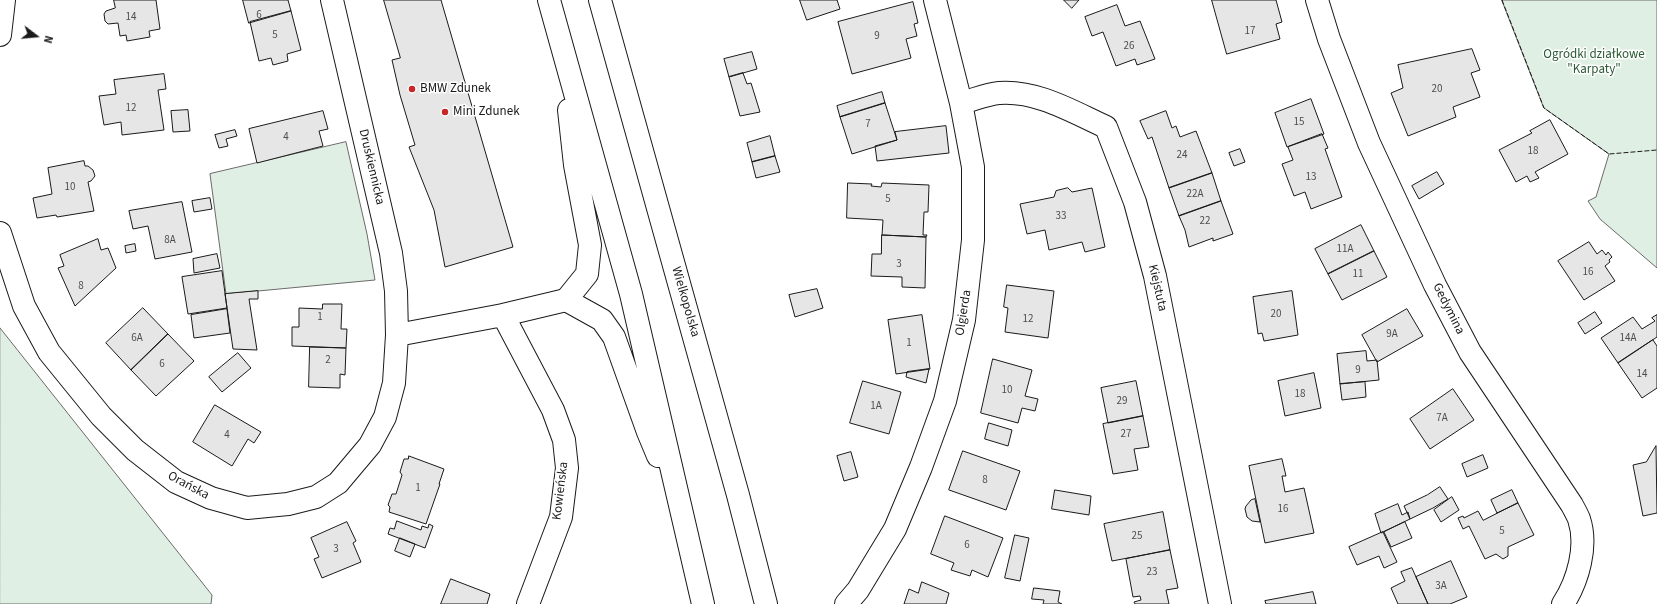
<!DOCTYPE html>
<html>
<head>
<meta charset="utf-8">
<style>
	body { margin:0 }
	#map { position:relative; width:1657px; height:604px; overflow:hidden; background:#fff; font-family:"Source Sans 3",sans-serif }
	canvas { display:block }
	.north { position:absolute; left:16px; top:16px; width:40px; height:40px; -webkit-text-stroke:3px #fff; paint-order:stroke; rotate:106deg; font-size:11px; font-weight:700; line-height:16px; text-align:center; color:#1a1a1a }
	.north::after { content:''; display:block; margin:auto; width:14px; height:18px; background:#1a1a1a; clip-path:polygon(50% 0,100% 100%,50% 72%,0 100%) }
</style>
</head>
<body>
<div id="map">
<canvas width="1657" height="604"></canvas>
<div class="north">N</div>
</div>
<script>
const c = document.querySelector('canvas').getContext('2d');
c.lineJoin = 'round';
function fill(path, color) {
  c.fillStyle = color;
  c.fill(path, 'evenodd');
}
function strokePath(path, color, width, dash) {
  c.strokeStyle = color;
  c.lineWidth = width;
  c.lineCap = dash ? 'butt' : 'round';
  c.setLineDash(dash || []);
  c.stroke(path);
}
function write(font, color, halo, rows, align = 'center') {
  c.font = font + ' "Source Sans 3",sans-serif';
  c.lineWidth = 3;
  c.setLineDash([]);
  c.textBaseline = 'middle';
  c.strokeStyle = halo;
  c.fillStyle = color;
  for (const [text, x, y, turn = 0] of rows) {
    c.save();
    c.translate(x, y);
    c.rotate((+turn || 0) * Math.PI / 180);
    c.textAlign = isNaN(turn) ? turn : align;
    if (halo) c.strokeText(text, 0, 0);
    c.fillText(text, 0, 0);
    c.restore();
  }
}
const green = new Path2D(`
	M1502,0H1657V268L1600,219L1588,201L1596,197L1609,154L1544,108Z
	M346,142L367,234L375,280L226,294L210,174Z
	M0,328L212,595L211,604H0Z`);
const building = new Path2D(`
	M114,0H156L160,29L149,31L150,37L127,41L126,35L120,36L118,23L108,24L105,21L104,14L106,11L115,8Z
	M243,0H288L291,11L249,23Z
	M384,0H441L513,247L445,267L434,210L409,147L415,145L400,95L392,60L400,58Z
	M800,0H837L840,9L807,20Z
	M1064,0H1079L1072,8Z
	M1212,0H1276L1282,22L1276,24L1280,39L1227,54Z
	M913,2L918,23L914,24L917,36L906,39L911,58L852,74L838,22Z
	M1117,5L1125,26L1140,21L1155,59L1137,65L1135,59L1116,66L1103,32L1092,36L1085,17Z
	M291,11L301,50L287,54L288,61L273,65L271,58L259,61L250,22Z
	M1472,49L1480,70L1471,73L1480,97L1453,107L1456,117L1408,136L1391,93L1403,88L1398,65Z
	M752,52L757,69L729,77L724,59Z
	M743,73L747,84L751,83L760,112L740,116L729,77Z
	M164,74L166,89L158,90L164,130L122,135L121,122L104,125L99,96L116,94L114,80Z
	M882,92L885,103L840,117L837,106Z
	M1311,99L1324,134L1287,147L1275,113Z
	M885,103L897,140L852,154L840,117Z
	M188,110L190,131L173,132L171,111Z
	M323,111L328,129L319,131L323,146L257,163L249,129Z
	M1166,111L1172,128L1176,126L1180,137L1196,131L1212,173L1169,188L1152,137L1148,139L1140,121Z
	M1550,120L1568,154L1535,172L1539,178L1530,182L1527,176L1516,182L1499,150L1532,133L1530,131Z
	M946,126L949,153L877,161L875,146L897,140L895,132Z
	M235,130L237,136L226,139L228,146L219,148L215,135Z
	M1322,134L1328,148L1325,149L1342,197L1311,209L1305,192L1294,196L1282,164L1293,160L1288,147Z
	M770,136L775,156L752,162L747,143Z
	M1240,149L1245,162L1234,166L1229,153Z
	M775,156L780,172L756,178L752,162Z
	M84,161L85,166H88L93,170L95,176L91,181L88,182L94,211L57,217L56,215L37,218L33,198L52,194L48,168Z
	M1437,172L1444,184L1419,199L1412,186Z
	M1212,173L1221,201L1179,216L1169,188Z
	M848,183L872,184L871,186L881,187L882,183L929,185L928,212H924L923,235H927L926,237L882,235L883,220L847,218Z
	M1068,188L1072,192L1092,188L1105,247L1085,252L1082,242L1049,250L1045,230L1027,234L1020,204L1054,197L1056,191Z
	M210,198L212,209L194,212L192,201Z
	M1221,201L1233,234L1213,241V238L1189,247L1185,230L1179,216Z
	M182,202L192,252L155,259L148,226L133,229L129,211Z
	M1361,225L1374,251L1328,274L1315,249Z
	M882,235L926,237L925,288L902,287V277L871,276L872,254H881Z
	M98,239L101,250L108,248L116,268L75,306L58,268L64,266L60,255Z
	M1589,242L1597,254L1602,250L1606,255L1608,252L1612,257L1609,260L1610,262L1605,266L1615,281L1584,300L1558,261Z
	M135,244L136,251L126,253L125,246Z
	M1374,251L1387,277L1342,300L1328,274Z
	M217,254L220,268L194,273L193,259Z
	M222,271L227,308L188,314L182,277Z
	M1007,285L1054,291L1048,338L1005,332L1008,308L1004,307Z
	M817,289L823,308L795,317L789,295Z
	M258,291V299H249L257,350L233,349L225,294Z
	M1292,291L1298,335L1264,341L1262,333L1258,334L1253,297Z
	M323,304H342L341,329H347L346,348L292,346V327H299V308L322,309Z
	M143,308L168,334L131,370L106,343Z
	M227,309L230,333L194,338L191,315Z
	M1407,309L1423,336L1377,362L1362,335Z
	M1595,312L1602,323L1585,334L1578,323Z
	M922,315L930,369L896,374L888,320Z
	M1657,315V337L1618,363L1601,338L1633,317L1642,329L1655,321L1652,318Z
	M168,334L194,361L156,396L131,370Z
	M1653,340L1657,346V388L1642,398L1618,363Z
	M310,347L346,348L345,375L340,374V388L309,387Z
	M1366,351L1367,361L1377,360L1379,380L1340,384L1337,354Z
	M238,353L251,368L222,392L209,377Z
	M993,359L1032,370L1025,396L1038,399L1035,411L1022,408L1018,423L981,413Z
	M929,369L926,383L906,377L907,372Z
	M1314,373L1321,408L1285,416L1278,381Z
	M863,381L901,392L889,434L850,423Z
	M1136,381L1143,416L1108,423L1101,388Z
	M1365,382L1366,397L1342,400L1340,384Z
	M1453,389L1474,420L1430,449L1410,419Z
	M215,405L261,432L254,443L248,439L232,466L193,442Z
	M1143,416L1149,447L1134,449L1138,470L1113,474L1103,424Z
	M989,423L1012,430L1008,446L985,439Z
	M1656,446L1657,513L1643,516L1633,465L1646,462Z
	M963,451L1020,471L1006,510L949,490Z
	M851,452L858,477L844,481L837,456Z
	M1483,455L1488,468L1467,477L1462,464Z
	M409,456L444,469L439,484H440L426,524L389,512L390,507L388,505L392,494H396L402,475L400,472L404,459H408Z
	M1282,459L1286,476H1282L1285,492L1304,488L1314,533L1265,543L1249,466Z
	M1440,487L1448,499L1433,508L1410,519L1404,506L1427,495Z
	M1055,490L1091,496L1089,515L1052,509Z
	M1512,490L1518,503L1497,513L1491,500Z
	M1452,497L1459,510L1441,522L1434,510Z
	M1255,499L1260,522L1252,521L1247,517L1245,509L1246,506L1251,500Z
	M1518,503L1534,535L1508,547V556L1503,559L1496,554L1485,559L1469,526L1463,529L1458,518L1463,516L1464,518L1478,511L1483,520Z
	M1398,504L1402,515L1408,512L1410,519L1381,533L1375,514Z
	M1163,512L1170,550L1112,561L1104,524Z
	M945,516L1003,538L988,577L972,570L970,576L951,570L954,563L931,554Z
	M397,521L421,530L422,526L428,528L429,524L433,526L425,548L388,534L390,528L394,529Z
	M347,522L356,541L353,543L361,562L322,578L314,559L319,557L311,538Z
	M1405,522L1412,538L1391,547L1384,532Z
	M1383,532L1397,562L1384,568L1379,556L1357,565L1349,547Z
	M1015,535L1029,538L1020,581L1005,578Z
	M400,538L415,544L410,557L395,551Z
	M1170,550L1178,588L1166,590L1169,604H1135L1134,602L1141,600L1140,596L1133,597L1126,559Z
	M1451,561L1467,597L1450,604H1428L1416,577Z
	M1412,568L1428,604H1398L1391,588L1405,581L1401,572Z
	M451,579L490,594L487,604H441Z
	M922,582L949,593L946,604H904L909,589L918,593Z
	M1034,588L1060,591L1058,602L1062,604H1043L1044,600L1032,599Z
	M1313,592L1316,604H1266L1265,601Z`);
const minor = new Path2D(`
	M1317,0L1329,39L1369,143L1435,285L1470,352L1572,505C1574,509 1577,514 1579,519C1588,546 1578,581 1563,604
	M0,35L4,0
	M961,103C973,100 987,94 999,93C1037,90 1073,112 1106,127L1135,202L1155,276L1220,604
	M0,233L24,306L49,352L101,416L135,450L176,482L211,498L247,508L288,504L316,497L338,483L370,445L385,417L394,383L397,335L396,291L391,253L332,0
	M503,315L553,410L564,440L567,468L561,517L528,604
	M397,335L503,315L566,300
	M846,604L858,590L895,529L921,467L945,401L964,320L973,240V167L961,103L935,0`);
const major = new Path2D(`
	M549,0L631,294L703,604
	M600,0L738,495L766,604
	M569,110L575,165L590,245L587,274L566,300L602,320L614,337L648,432L658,456`);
const fence = new Path2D(`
	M1502,0L1544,108L1609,154L1657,150`);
const markers = [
	[412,89,4,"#c62828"],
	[445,112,4,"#c62828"]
];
const numberNames = [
	["6",259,16],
	["14",131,18],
	["17",1250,32],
	["5",275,36],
	["9",877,37],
	["26",1129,47],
	["20",1437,90],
	["12",131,109],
	["15",1299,123],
	["7",868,125],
	["4",286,138],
	["18",1533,152],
	["24",1182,156],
	["13",1311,178],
	["10",70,188],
	["22A",1195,195],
	["5",888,200],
	["33",1061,217],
	["22",1205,222],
	["8A",170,241],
	["11A",1345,250],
	["3",899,265],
	["16",1588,273],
	["11",1358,275],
	["8",81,287],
	["20",1276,315],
	["1",320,318],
	["12",1028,320],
	["9A",1392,335],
	["6A",137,339],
	["14A",1628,339],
	["1",909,344],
	["2",328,361],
	["6",162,365],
	["9",1358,371],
	["14",1642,375],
	["10",1007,391],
	["18",1300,395],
	["29",1122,402],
	["1A",876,407],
	["7A",1442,419],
	["27",1126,435],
	["4",227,436],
	["8",985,481],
	["1",418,489],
	["16",1283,510],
	["5",1502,532],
	["25",1137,537],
	["6",967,546],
	["3",336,550],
	["23",1152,573],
	["3A",1441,587]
];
const parkNames = [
	["Ogródki działkowe",1594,55],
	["\"Karpaty\"",1594,70]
];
const poiNames = [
	["BMW Zdunek",420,89],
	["Mini Zdunek",453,112]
];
const streetNames = [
	["Druskiennicka",371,167,77],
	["Kiejstuta",1157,288,77],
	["Wielkopolska",685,302,74],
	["Gedymina",1448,309,63],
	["Olgierda",964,313,-81],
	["Orańska",188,486,28],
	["Kowieńska",561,491,-83]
];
fill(green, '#e0efe3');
strokePath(green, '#6a6a6a', 1);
fill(building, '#e6e6e6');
strokePath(building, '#1a1a1a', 1);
strokePath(minor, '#1a1a1a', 24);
strokePath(major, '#1a1a1a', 24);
strokePath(minor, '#fff', 22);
strokePath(major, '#fff', 22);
strokePath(fence, '#1a1a1a', 1, [5, 2]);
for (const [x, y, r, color] of markers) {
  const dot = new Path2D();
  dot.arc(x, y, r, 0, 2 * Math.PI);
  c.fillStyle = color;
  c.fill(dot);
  strokePath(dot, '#fff', 1.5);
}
write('11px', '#4d4d4d', null, numberNames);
write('13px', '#2b5a34', '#fff', parkNames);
write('13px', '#1a1a1a', '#fff', poiNames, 'left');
write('13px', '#1a1a1a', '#fff', streetNames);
</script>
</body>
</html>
